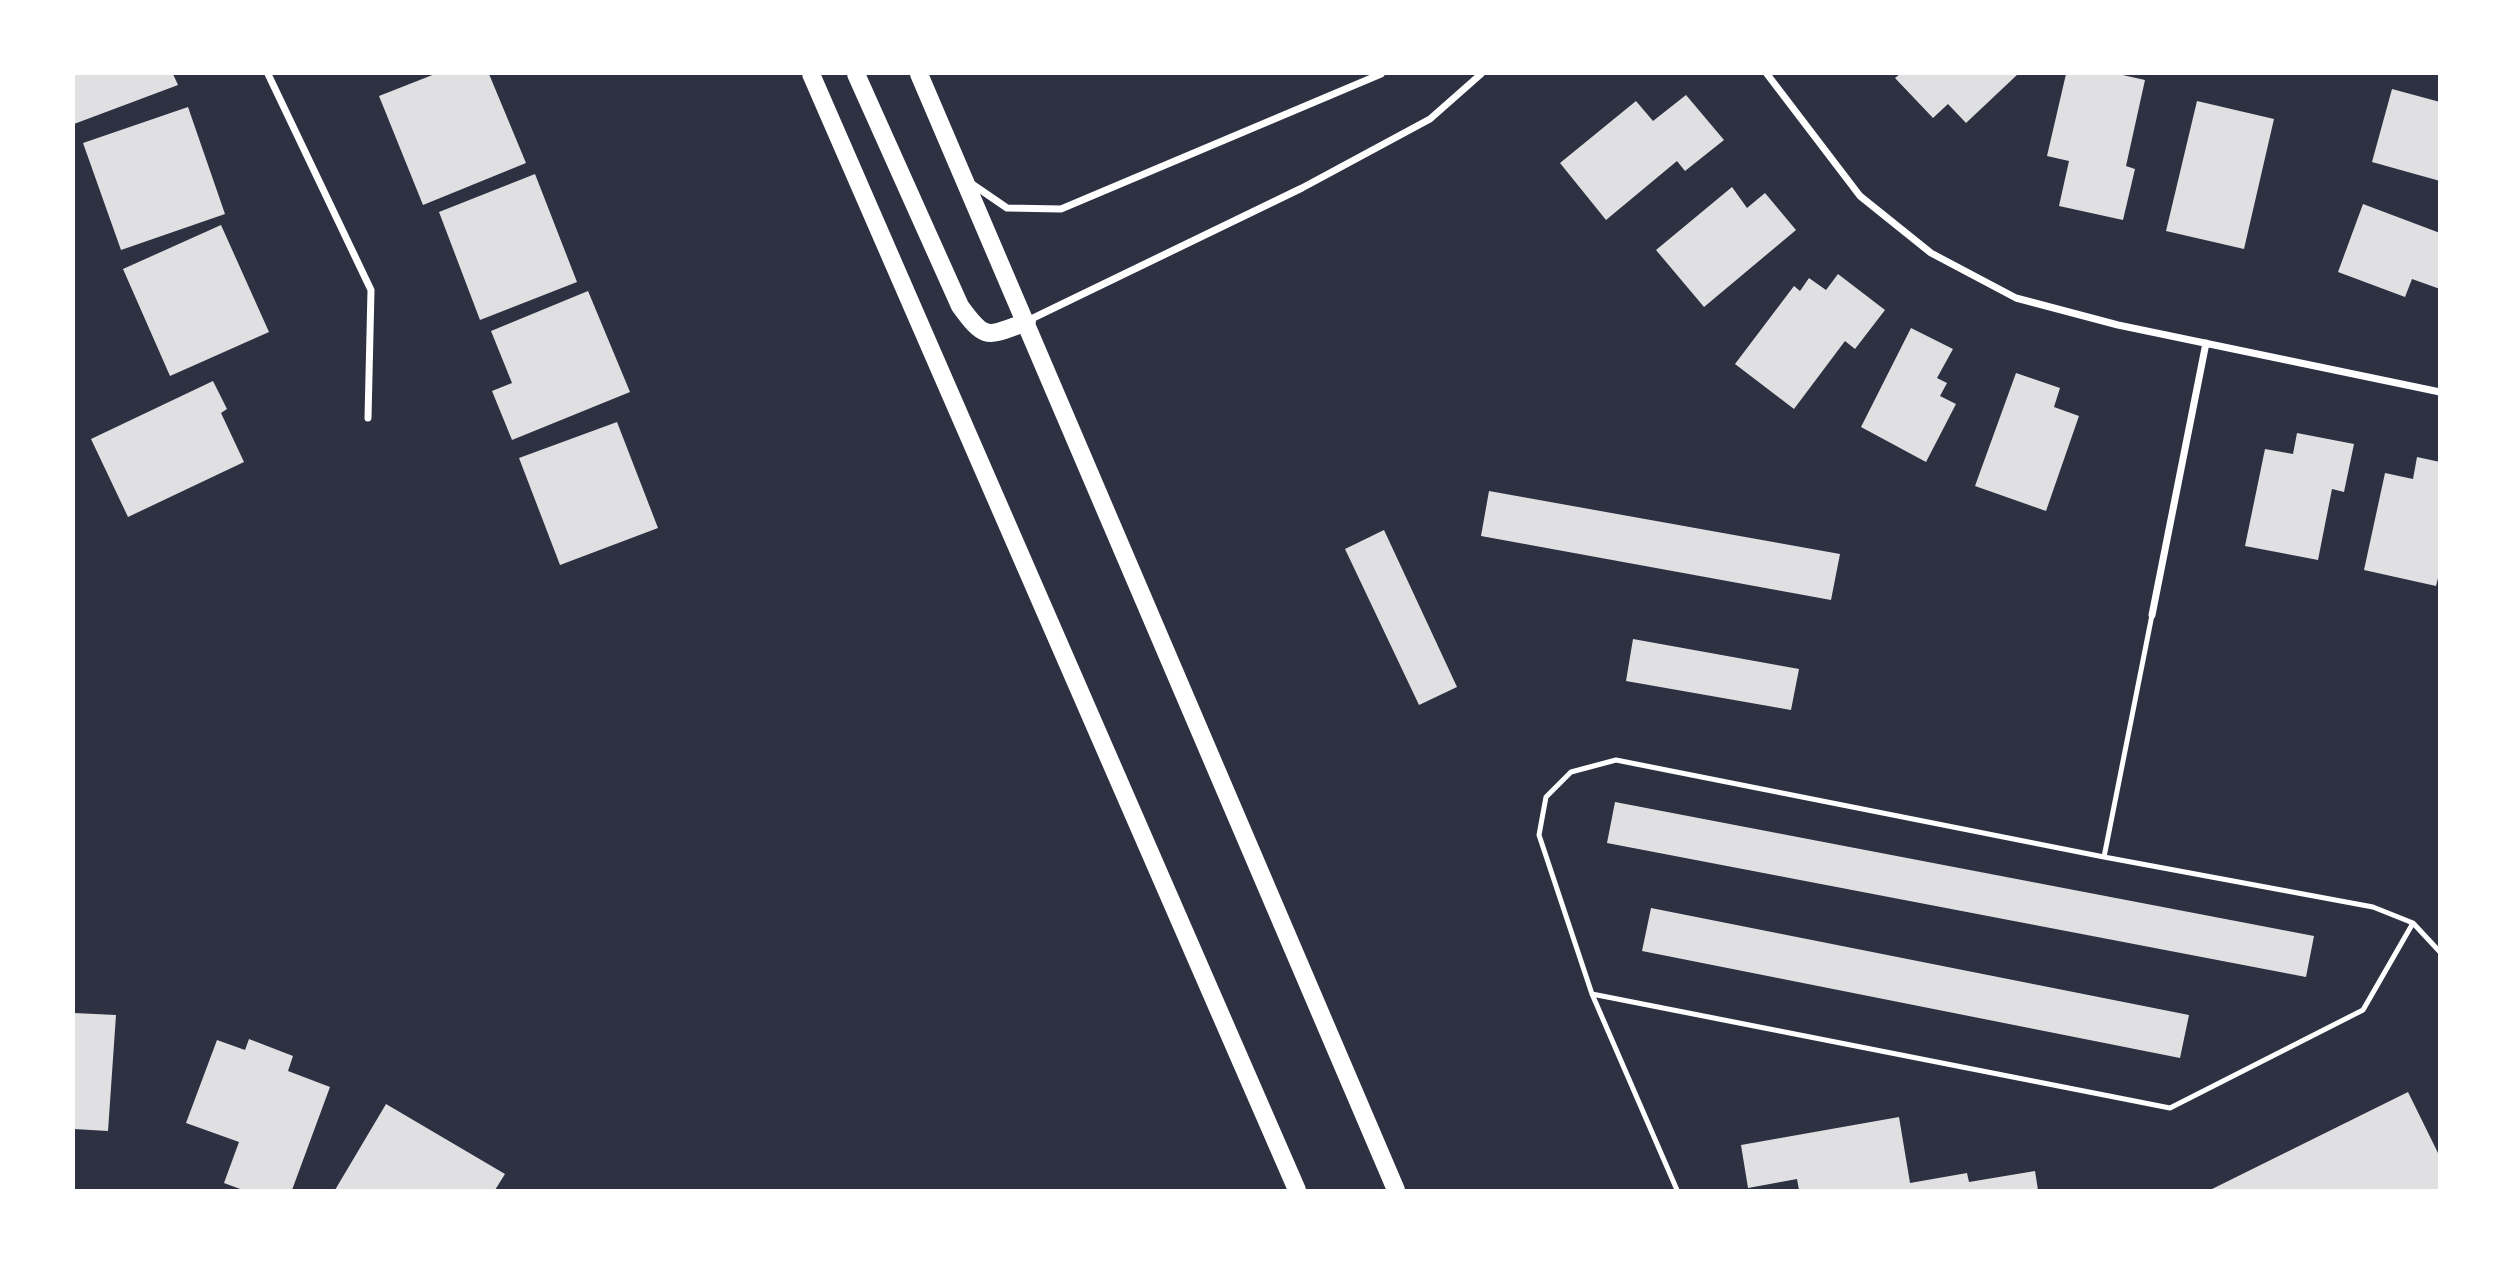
<!DOCTYPE html>
<html>
<head>
<meta charset="utf-8">
<style>
	body { margin:0 }
	#map { position:relative; width:2513px; height:1264px; overflow:hidden; background:#2d3142; font-family:Poppins,sans-serif }
	canvas { display:block }
	.frame { position:absolute; inset:0; border:75px solid #fff; pointer-events:none }
</style>
</head>
<body>
<div id="map">
<canvas width="2513" height="1264"></canvas>
<div class="frame"></div>
</div>
<script>
const c = document.querySelector('canvas').getContext('2d');
c.lineJoin = 'round';
function fill(path, color) {
  c.fillStyle = color;
  c.fill(path, 'evenodd');
}
function strokePath(path, color, width, dash) {
  c.strokeStyle = color;
  c.lineWidth = width;
  c.lineCap = dash ? 'butt' : 'round';
  c.setLineDash(dash || []);
  c.stroke(path);
}
const building = new Path2D(`
	M74,74H173L178,85L74,124Z
	M435,74H489L526,163L423,205L379,96Z
	M1900,74H2018L1966,123L1948,104L1933,118L1895,78Z
	M2066,74H2118L2145,80L2126,166L2135,169L2123,220L2059,206L2069,161L2047,156Z
	M2392,89L2440,102V181L2372,162Z
	M1686,95L1724,140L1685,171L1677,161L1606,220L1560,163L1636,101L1653,121Z
	M2197,101L2274,119L2244,249L2166,231Z
	M188,107L225,214L121,250L83,143Z
	M535,174L577,282L480,320L439,212Z
	M1732,187L1747,208L1765,193L1796,230L1704,307L1656,250Z
	M2363,204L2440,233V289L2412,279L2405,297L2338,272Z
	M221,225L269,332L170,376L123,269Z
	M1838,274L1885,310L1855,349L1845,341L1794,409L1735,364L1794,286L1800,291L1809,278L1826,290Z
	M588,291L630,392L512,440L492,391L512,383L491,331Z
	M1911,328L1953,349L1937,378L1947,383L1940,396L1956,404L1926,462L1861,427Z
	M2016,373L2060,388L2054,407L2079,416L2046,511L1975,486Z
	M213,381L227,409L221,413L244,462L128,517L91,439Z
	M617,422L658,528L560,565L519,458Z
	M2297,433L2354,444L2344,492L2332,489L2318,560L2245,546L2265,449L2293,454Z
	M2417,457L2440,462V570L2436,586L2364,570L2385,473L2413,479Z
	M1489,491L1840,554L1831,600L1481,536Z
	M1384,530L1457,687L1419,705L1345,549Z
	M1633,639L1799,669L1791,710L1626,681Z
	M1615,802L2314,936L2306,977L1607,843Z
	M1651,908L2189,1015L2180,1058L1642,951Z
	M74,1013L116,1015L108,1131L74,1129Z
	M249,1039L293,1056L288,1071L330,1087L292,1190H243L224,1183L239,1142L186,1123L217,1040L245,1050Z
	M2408,1092L2438,1153L2440,1152V1190H2210Z
	M386,1104L505,1174L495,1190H335Z
	M1899,1117L1910,1183L1967,1173L1969,1182L2035,1171L2038,1190H1799L1797,1179L1748,1188L1741,1145Z`);
const service = new Path2D(`
	M2104,857L2152,615
	M1592,994L2170,1108L2363,1010L2413,923
	M1677,1190L1592,994L1539,835L1546,797L1571,772L1616,760L2104,857L2373,907L2413,923L2440,952`);
const minor = new Path2D(`
	M268,74L371,290L368,418
	M1767,74L1860,196L1931,253L2016,298L2118,325L2440,392
	M972,184L1007,208L1061,209L1381,74
	M1027,321L1302,188L1430,119L1481,74
	M2152,615L2206,343`);
const primary = new Path2D(`
	M811,74L1297,1190
	M856,74L960,306C986,342 987,336 1027,322
	M919,74L1396,1190`);
fill(building, '#e0e0e3');
strokePath(service, '#fff', 5);
strokePath(minor, '#fff', 7);
strokePath(primary, '#fff', 18);
</script>
</body>
</html>
